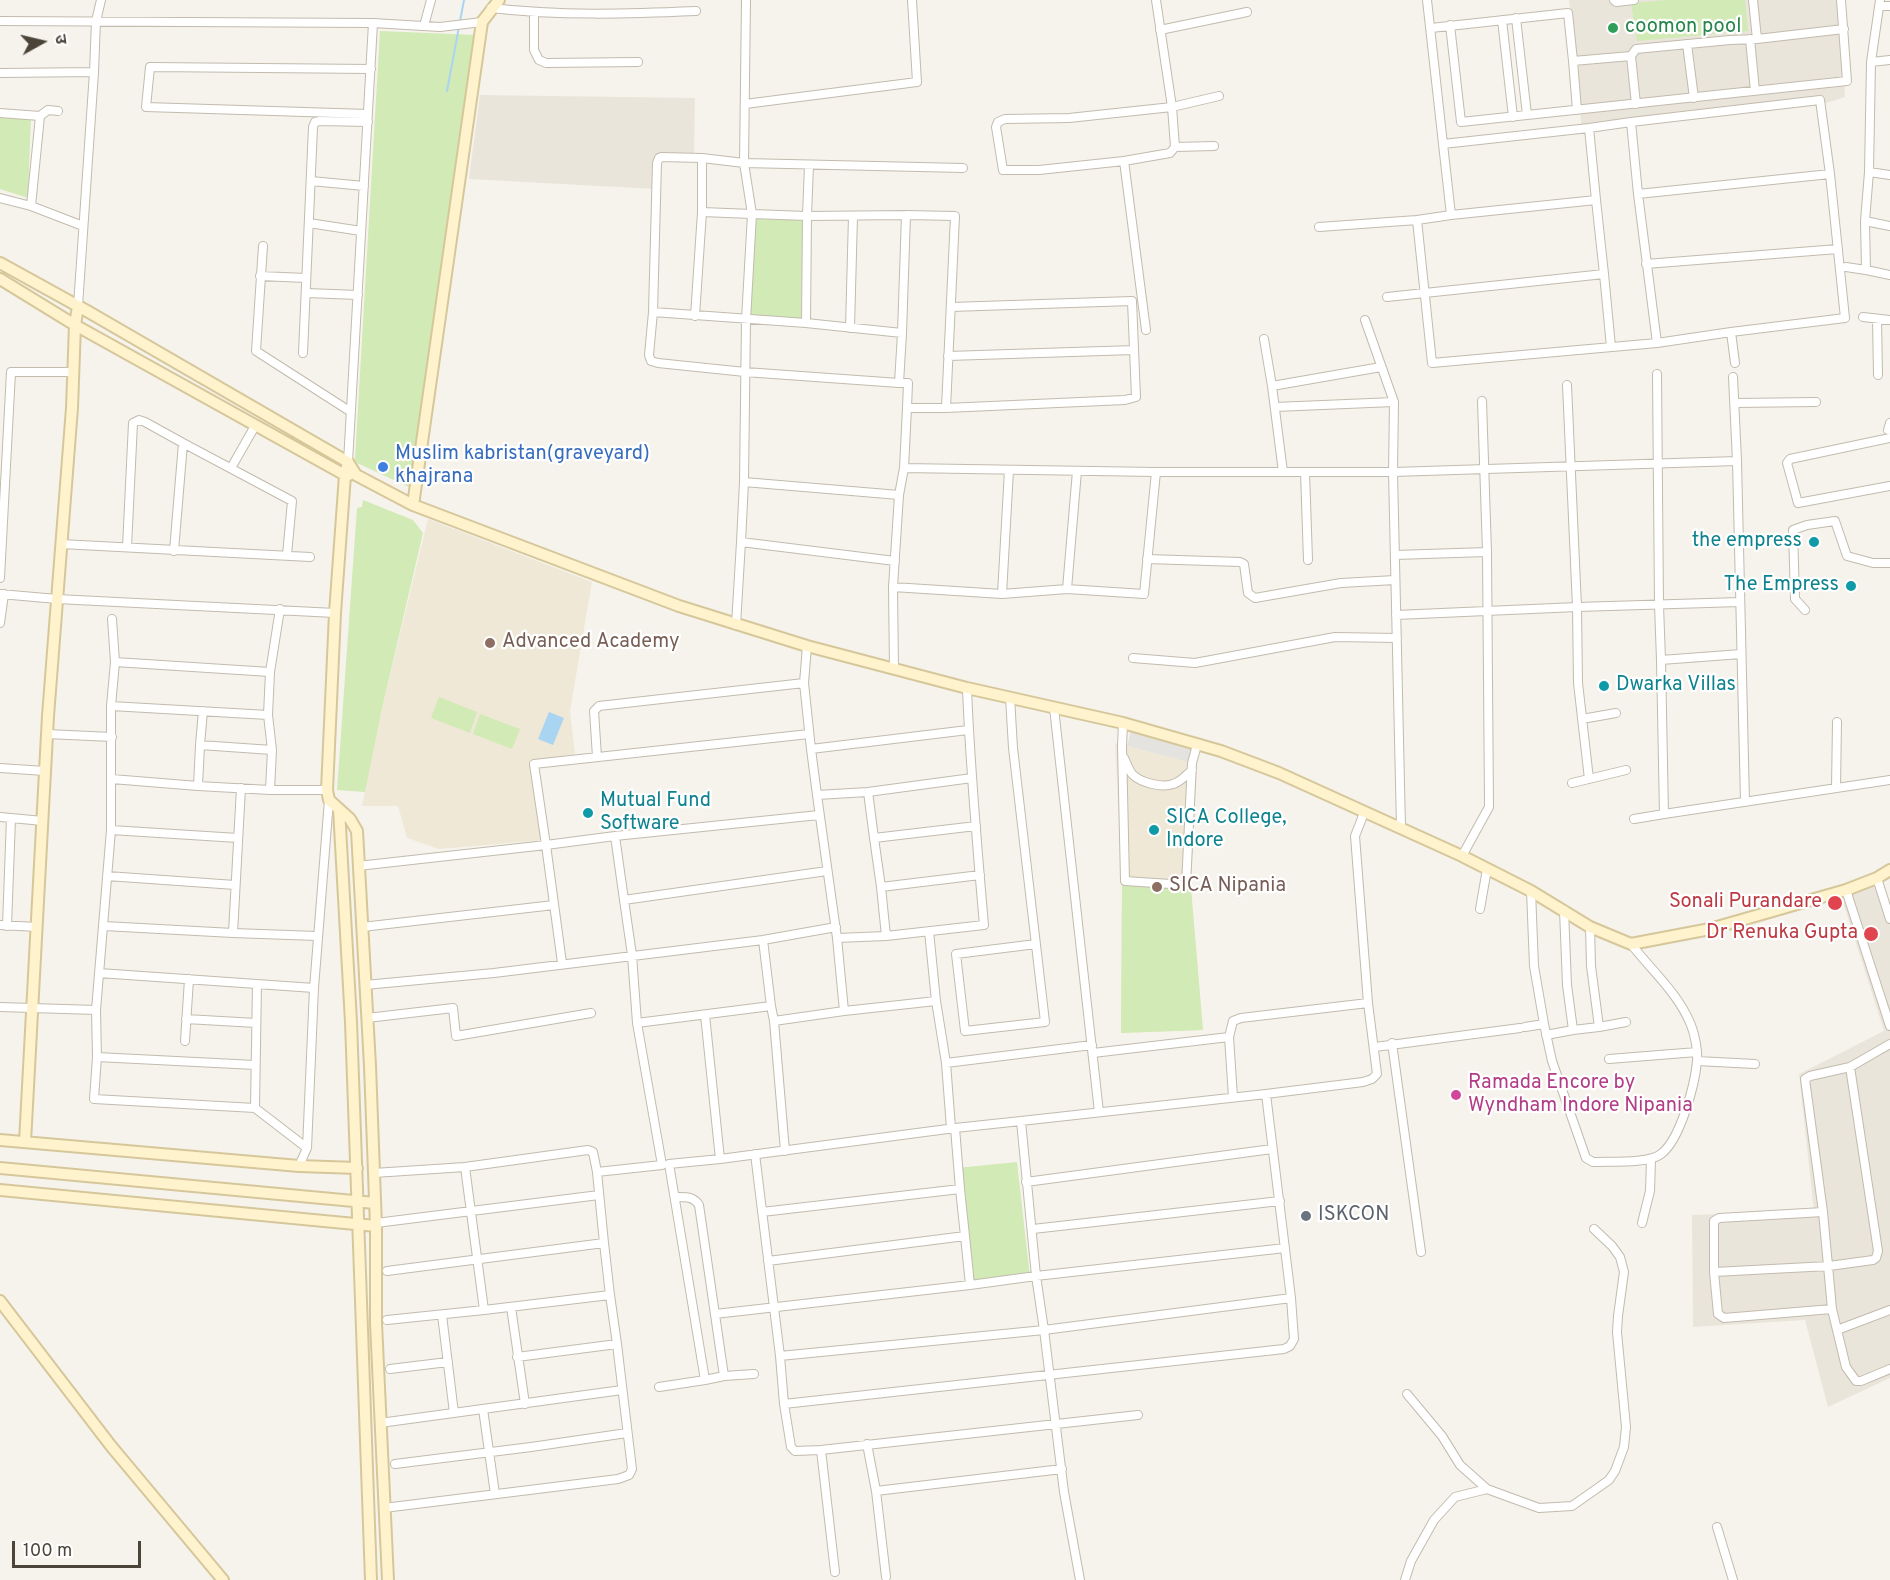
<!DOCTYPE html>
<html>
<head>
<meta charset="utf-8">
<style>
	body { margin:0 }
	#map { position:relative; width:1890px; height:1580px; overflow:hidden; background:#f6f3ec; font-family:Overpass,"Noto Sans Devanagari",sans-serif }
	canvas { display:block }
	.north { position:absolute; left:12px; top:12px; width:60px; height:60px; -webkit-text-stroke:4px #fff; paint-order:stroke; rotate:82deg; font-size:16px; font-weight:700; line-height:24px; text-align:center; color:#4b4439 }
	.north::after { content:''; display:block; margin:auto; width:21px; height:27px; background:#4b4439; clip-path:polygon(50% 0,100% 100%,50% 72%,0 100%) }
	.scale { position:absolute; left:12px; top:1541px; width:129px; height:27px; box-sizing:border-box; border:3px solid #4b4439; border-top:0; padding-left:8px; font-size:18px; line-height:21px; white-space:nowrap; color:#4b4439; -webkit-text-stroke:4px #fff; paint-order:stroke }
</style>
</head>
<body>
<div id="map">
<canvas width="1890" height="1580"></canvas>
<div class="north">उ</div>
<div class="scale">100 m</div>
</div>
<script>
const c = document.querySelector('canvas').getContext('2d');
c.lineJoin = 'round';
function fill(path, color) {
  c.fillStyle = color;
  c.fill(path, 'evenodd');
}
function strokePath(path, color, width, dash) {
  c.strokeStyle = color;
  c.lineWidth = width;
  c.lineCap = dash ? 'butt' : 'round';
  c.setLineDash(dash || []);
  c.stroke(path);
}
function write(font, color, halo, rows, align = 'center') {
  c.font = font + ' Overpass,sans-serif';
  c.lineWidth = 4.5;
  c.setLineDash([]);
  c.textBaseline = 'middle';
  c.strokeStyle = halo;
  c.fillStyle = color;
  for (const [text, x, y, turn = 0] of rows) {
    c.save();
    c.translate(x, y);
    c.rotate((+turn || 0) * Math.PI / 180);
    c.textAlign = isNaN(turn) ? turn : align;
    if (halo) c.strokeText(text, 0, 0);
    c.fillText(text, 0, 0);
    c.restore();
  }
}
const residential = new Path2D(`
	M1569,0H1839L1845,97L1820,105L1582,130Z
	M480,95L695,98L694,157L657,154L655,189L469,179Z
	M1879,884L1890,919V1378L1828,1407L1805,1320L1693,1327L1692,1215L1814,1211L1799,1074L1884,1031L1841,896Z`);
const education = new Path2D(`
	M428,519L592,582L570,711L575,754L534,761L544,840L439,849L407,838L398,806H362L383,704Z
	M1115,743L1197,764L1191,889L1203,1030L1121,1033L1122,885Z`);
const green = new Path2D(`
	M1666,0H1745L1748,31L1637,41L1631,3Z
	M380,31L476,35L473,64L453,183L411,488L357,463L355,459Z
	M0,115L31,117L28,198L0,189Z
	M749,219L803,220L801,322L744,318Z
	M363,500L413,520L423,533L383,704L365,792L337,790L357,508L362,507Z
	M439,697L477,712L470,733L431,718Z
	M480,714L520,729L512,749L473,734Z
	M1122,885L1191,889L1203,1030L1121,1033Z
	M1017,1162L1030,1277L969,1286L957,1168Z`);
const parking = new Path2D(`
	M1131,730L1192,747L1188,762L1127,746Z`);
const water = new Path2D(`
	M549,712L564,718L553,745L538,739Z`);
const stream = new Path2D(`
	M447,91L464,0`);
const street = new Path2D(`
	M746,0L744,163L752,214L807,216L806,323
	M1156,0L1172,107L1175,147
	M1427,0L1443,144
	M1614,0L1616,2L1634,0
	M1879,6H1890
	M491,8C559,16 628,14 696,11
	M534,13V50L539,60L546,63L638,62
	M1516,18L1527,115
	M1502,20L1513,117
	M0,21L373,23L440,27L482,22
	M1450,25L1461,122L1847,81L1841,0
	M424,26L431,0
	M1431,28L1568,13L1573,61L1631,56L1636,49L1730,40L1757,39L1753,0
	M1160,30L1247,12
	M1750,39L1755,91
	M1757,39L1844,29
	M1687,44L1694,98
	M1631,56L1636,104
	M1890,60L1871,62L1869,172L1865,221L1866,270L1890,275
	M1573,61L1577,110
	M1871,62L1880,0
	M0,73L94,72
	M745,104L917,82L912,0
	M0,113L40,116L48,110L58,111
	M368,114L146,107L150,67L371,69
	M1589,128L1631,122
	M702,158L661,157L659,158L657,163L653,312L649,355L651,361L658,363L745,372L899,383L902,333
	M1124,161L1039,170H1003L996,127L998,122L1005,119L1069,118L1172,107L1219,96
	M809,165L807,216L906,215
	M1869,172L1890,175
	M311,181L364,186
	M1638,194L1631,122L1820,100L1830,174L1845,318L1731,332L1657,343
	M0,198L31,206L83,226
	M31,206L40,116
	M702,212L752,214L746,320L744,482L899,495L893,587L894,669
	M1451,215L1443,144L1589,128L1596,200L1451,215L1417,220L1432,363L1657,343L1638,194L1830,174
	M1865,221L1890,226
	M309,223L361,231
	M1319,227L1417,220
	M263,246L256,351L351,412
	M1646,264L1838,249
	M1846,267L1866,270
	M1604,274L1611,347
	M260,276L306,278
	M307,293L358,295
	M1387,297L1604,274L1596,200
	M78,306L94,72L96,21L101,0
	M951,307L1132,301L1136,397L1125,400L946,408H907L904,468L1156,472H1393L1737,461
	M653,312L806,323L902,333L906,215L955,216L946,408
	M695,316L702,212V158L744,163L963,168
	M1863,317L1890,320
	M1877,319L1878,375
	M1365,320L1394,402L1393,472L1401,828
	M850,328L853,216
	M1146,330L1124,161L1170,153L1175,147L1214,146
	M1731,332L1735,363
	M1264,339L1272,386L1283,472
	M303,353L313,127L315,122L320,121L368,122
	M948,356L1134,350
	M1657,374L1659,605L1661,660L1664,814L1890,780
	M1733,377L1737,461L1745,802
	M899,383H908L907,408
	M1567,385L1577,607L1578,683L1589,779
	M1272,386L1381,367
	M1735,403L1816,402
	M1275,407L1394,402
	M1888,430L1890,423
	M1890,438L1790,459L1787,463L1798,503L1890,486
	M348,462L373,23
	M231,468L255,426
	M1305,472L1308,560
	M744,482L741,542L895,561
	M899,495L904,468
	M61,544L310,557
	M127,547L133,423L139,420L145,422L183,443
	M174,551L183,443L292,501L287,555
	M1395,555L1487,552
	M1147,559L1240,562L1244,564L1248,593L1255,598L1341,583L1395,580
	M0,578L11,372H74
	M893,587L1002,594L1067,589L1144,594L1156,472
	M1067,589L1077,471
	M0,594L57,599L335,613
	M1002,594L1009,470
	M280,609L270,672L268,715L272,750L270,790H327
	M1805,610L1795,599L1793,530L1807,525L1835,521L1847,556L1873,563H1890
	M1396,615L1577,607L1740,602
	M112,619L115,662L270,672
	M0,623L4,594
	M736,625L741,542
	M1133,658L1195,663L1335,637L1397,638
	M1661,660L1741,654
	M115,662L111,706V830L96,1010L97,1057L94,1099L255,1108L307,1148
	M804,683L807,646
	M967,688C970,767 977,846 984,925L886,936L881,887L980,875
	M1010,697L1013,748L1045,1022L965,1031L956,954L1036,944
	M111,706L268,715
	M1054,708L1099,1112
	M1582,719L1616,713
	M1123,723L1122,746L1125,881L1186,885L1192,763L1197,745
	M47,734L112,737
	M200,745L203,711
	M597,757L594,711L599,706L804,683L811,749
	M1124,758C1127,764 1129,771 1133,775C1142,783 1162,788 1173,784C1181,782 1186,775 1192,770
	M0,768L45,771
	M112,779L198,786
	M1572,783L1626,770
	M241,788L233,933L317,936
	M1836,788L1837,722
	M270,790L198,786L200,745L272,750
	M868,792L817,795L837,938L886,936
	M817,795L811,749L968,730
	M0,817L43,821
	M1634,819L1664,814
	M111,830L238,838
	M615,836L624,900L827,871
	M874,838L868,792L972,778
	M1462,856L1489,807L1487,552L1482,401
	M358,866L546,845L534,764L809,734
	M107,876L235,885
	M1877,878L1890,919
	M881,887L874,838L976,826
	M1846,890L1890,1026
	M1531,891L1534,966L1544,1024L1552,1061L1586,1158L1593,1162C1610,1161 1648,1164 1661,1154C1680,1140 1695,1085 1697,1061C1698,1051 1695,1035 1691,1025C1678,993 1652,971 1631,944
	M624,900L632,955L637,1023
	M1480,909L1487,869
	M1564,910L1567,985L1573,1030L1599,1027L1591,966L1590,927
	M0,925L37,927
	M7,926L11,818
	M104,926L233,933
	M362,927L554,905
	M929,931L936,1001L946,1063L1092,1045
	M763,940L771,1006
	M562,963L546,845L615,836L819,815
	M99,973L314,988
	M365,985L494,973L763,940L836,927
	M0,1007L96,1010
	M844,1011L936,1001
	M705,1015L720,1159
	M367,1018L453,1008L456,1036L591,1013
	M186,1019L256,1023
	M774,1021L785,1151
	M1525,1027L1544,1024
	M1599,1027L1626,1022
	M1546,1035L1573,1030
	M185,1041L189,979
	M1392,1043L1421,1252
	M1375,1047L1520,1028
	M1093,1053L1229,1037
	M97,1057L255,1065
	M1609,1059L1697,1052
	M1697,1061L1755,1064
	M946,1063L951,1128
	M1233,1097L1229,1037L1233,1021L1241,1018L1368,1003
	M255,1108L257,984
	M755,1154L780,1356L1044,1330L1036,1276L1021,1121L1266,1094
	M299,1166L307,1148L314,988L329,800
	M465,1167L484,1310
	M597,1172L662,1165L637,1023L771,1006L774,1021L844,1011L837,938
	M374,1173L465,1167L588,1150L593,1152L597,1172L604,1243L387,1271
	M1026,1182L1272,1149
	M960,1189L965,1236
	M675,1197C685,1197 693,1196 699,1205L724,1376L705,1380L669,1164L720,1159L955,1128
	M762,1212L960,1189L955,1128L1021,1121
	M1823,1212L1719,1218L1714,1221V1272L1718,1314L1724,1318L1832,1309L1837,1330L1890,1310
	M376,1223L599,1195
	M1642,1223L1650,1191L1651,1159
	M1033,1229L1280,1201
	M768,1261L965,1236L970,1285L1036,1276L1285,1248
	M1714,1272L1829,1266L1873,1260L1876,1258L1878,1251L1850,1067
	M511,1307L525,1404
	M1832,1309L1823,1212L1805,1079L1810,1076L1850,1067L1890,1044
	M715,1314L970,1285
	M442,1315L454,1413
	M387,1320L484,1310L610,1295L604,1243
	M1837,1330L1846,1367L1856,1381H1861L1890,1369
	M780,1356L784,1404L791,1447L795,1451L821,1450L1138,1415
	M517,1357L617,1344L610,1295
	M390,1369L448,1362
	M724,1376L754,1374
	M659,1387L705,1380
	M1407,1394L1442,1436L1460,1465L1487,1489
	M784,1404L1284,1349L1290,1346L1294,1339L1291,1298
	M483,1409L495,1494
	M380,1423L622,1390
	M867,1444L876,1491L1062,1469
	M821,1450L835,1572
	M395,1464L531,1447L627,1433
	M876,1491L886,1577
	M384,1508L618,1479L629,1475L632,1469L617,1344
	M1717,1527L1733,1580
	M1080,1580L1064,1492L1044,1330L1291,1298L1266,1094L1363,1082L1372,1079L1377,1074L1368,1003L1355,836L1364,813
	M1405,1580L1411,1561L1434,1520L1455,1497L1487,1489L1539,1508L1572,1506L1609,1480L1615,1471L1624,1447L1626,1427L1617,1332L1618,1316L1624,1272L1620,1257L1612,1246L1594,1229`);
const secondary = new Path2D(`
	M0,263L87,311L348,462L356,475L413,505L679,606L807,646L967,688L1123,723L1221,751L1279,773L1462,856L1531,891L1590,927L1631,944L1710,929L1846,890L1877,878L1890,870
	M0,279L75,325L345,475H349
	M348,462L345,475L335,613L327,790L329,800L350,819L357,831L370,1066L376,1226V1323L388,1580
	M413,505L482,22L499,0
	M339,809L351,1022L371,1580
	M0,1140L299,1166L357,1168
	M25,1142L48,716L72,408L75,325L78,306
	M0,1168L375,1203
	M0,1190L376,1226
	M0,1301L111,1446L223,1580`);
const markers = [
	[1613,28,6,"#2e9e5b"],
	[383,467,6,"#3f7fe0"],
	[1814,542,6,"#0f9aa8"],
	[1851,586,6,"#0f9aa8"],
	[490,643,6,"#8d6e63"],
	[1604,686,6,"#0f9aa8"],
	[588,813,6,"#0f9aa8"],
	[1154,830,6,"#0f9aa8"],
	[1157,887,6,"#8d6e63"],
	[1835,903,8,"#e0444e"],
	[1871,934,8,"#e0444e"],
	[1456,1095,6,"#d1479c"],
	[1306,1216,6,"#6b7280"]
];
const leisureNames = [
	["coomon pool",1625,28]
];
const shopNames = [
	["Muslim kabristan(graveyard)",395,455],
	["khajrana",395,478]
];
const cultureNames = [
	["the empress",1802,542,"right"],
	["The Empress",1839,586,"right"],
	["Dwarka Villas",1616,686],
	["Mutual Fund",600,802],
	["Software",600,825],
	["SICA College,",1166,819],
	["Indore",1166,842]
];
const educationNames = [
	["Advanced Academy",502,643],
	["SICA Nipania",1169,887]
];
const healthNames = [
	["Sonali Purandare",1822,903],
	["Dr Renuka Gupta",1858,934]
];
const hotelNames = [
	["Ramada Encore by",1468,1084],
	["Wyndham Indore Nipania",1468,1107]
];
const worshipNames = [
	["ISKCON",1318,1216]
];
fill(residential, '#eae5da');
fill(education, '#efe8d6');
fill(green, '#d2eab5');
fill(parking, '#e5e3e0');
fill(water, '#a9d4f2');
strokePath(stream, '#a9d4f2', 2);
strokePath(street, '#c2bbae', 10);
strokePath(secondary, '#d6c79b', 14);
strokePath(street, '#fff', 8);
strokePath(secondary, '#fff3cd', 10);
for (const [x, y, r, color] of markers) {
  const dot = new Path2D();
  dot.arc(x, y, r, 0, 2 * Math.PI);
  c.fillStyle = color;
  c.fill(dot);
  strokePath(dot, '#fff', 2);
}
write('20px', '#27864d', '#fff', leisureNames, 'left');
write('20px', '#366cbe', '#fff', shopNames, 'left');
write('20px', '#0d838f', '#fff', cultureNames, 'left');
write('20px', '#785e54', '#fff', educationNames, 'left');
write('20px', '#be3a42', '#fff', healthNames, 'right');
write('20px', '#b23c85', '#fff', hotelNames, 'left');
write('20px', '#5b616d', '#fff', worshipNames, 'left');
</script>
</body>
</html>
